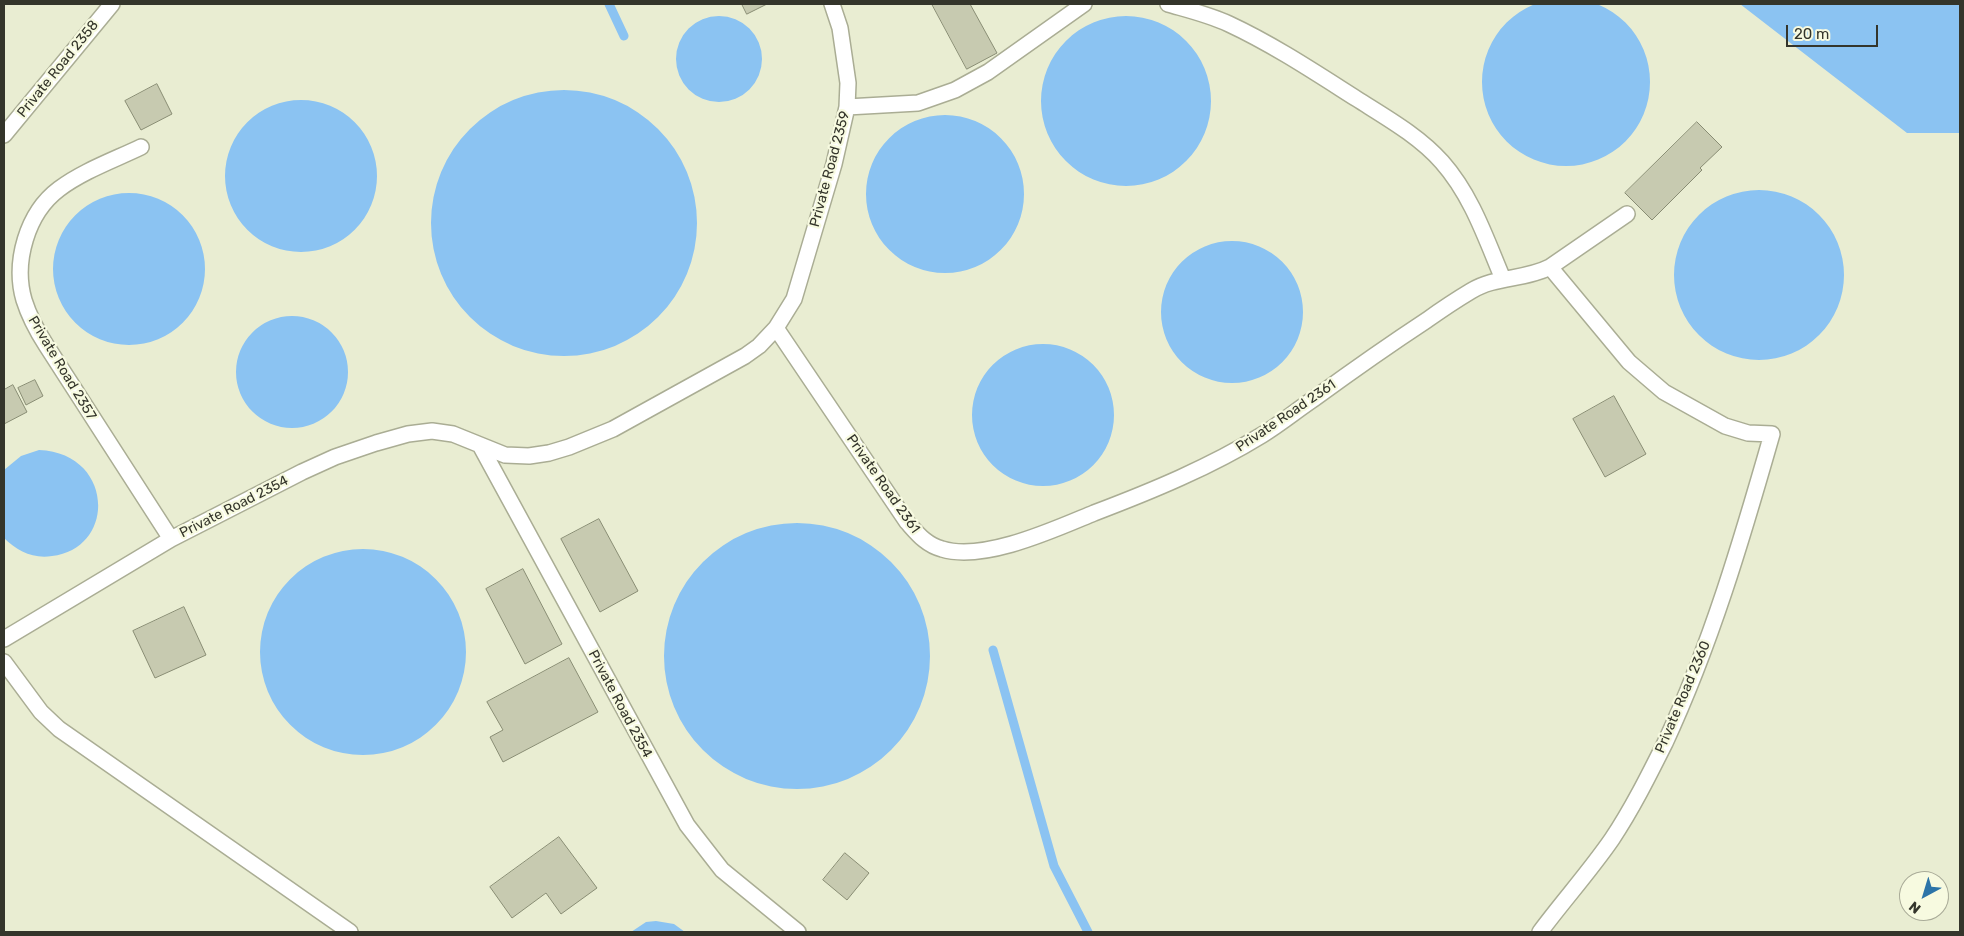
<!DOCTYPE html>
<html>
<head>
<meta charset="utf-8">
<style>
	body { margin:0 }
	#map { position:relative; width:1964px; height:936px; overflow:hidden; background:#e9edd2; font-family:Rubik,sans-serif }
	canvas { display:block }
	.frame { position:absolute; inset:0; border:5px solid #34352b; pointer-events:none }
	.north { position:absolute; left:1899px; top:871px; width:50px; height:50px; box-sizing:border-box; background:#f7fae0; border:1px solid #a9ab98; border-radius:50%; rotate:219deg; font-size:14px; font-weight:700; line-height:20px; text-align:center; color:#34352b }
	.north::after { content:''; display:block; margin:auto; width:18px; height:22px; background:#2c74a8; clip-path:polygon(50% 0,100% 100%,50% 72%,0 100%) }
	.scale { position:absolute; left:1786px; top:25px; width:92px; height:22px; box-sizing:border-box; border:2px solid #34352b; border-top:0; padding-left:6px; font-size:15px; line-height:18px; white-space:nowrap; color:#34352b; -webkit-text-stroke:4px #f7fae0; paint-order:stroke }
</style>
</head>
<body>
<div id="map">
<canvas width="1964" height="936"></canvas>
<div class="frame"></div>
<div class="north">N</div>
<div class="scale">20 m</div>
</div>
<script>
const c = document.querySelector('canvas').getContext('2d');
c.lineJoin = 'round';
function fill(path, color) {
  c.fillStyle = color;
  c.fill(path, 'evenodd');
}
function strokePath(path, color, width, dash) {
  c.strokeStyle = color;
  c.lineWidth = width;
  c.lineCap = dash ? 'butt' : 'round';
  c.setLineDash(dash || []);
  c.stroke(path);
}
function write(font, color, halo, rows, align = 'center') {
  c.font = font + ' Rubik,sans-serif';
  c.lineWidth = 4.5;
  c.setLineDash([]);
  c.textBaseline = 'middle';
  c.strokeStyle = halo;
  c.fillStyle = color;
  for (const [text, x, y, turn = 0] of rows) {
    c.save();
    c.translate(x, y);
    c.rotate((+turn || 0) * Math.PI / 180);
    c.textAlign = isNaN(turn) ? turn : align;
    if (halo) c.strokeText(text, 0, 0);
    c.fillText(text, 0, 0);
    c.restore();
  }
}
const water = new Path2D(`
	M1482 82a84 84 0 1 1 168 0a84 84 0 1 1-168 0Z
	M1740,4H1960V133H1907Z
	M1041 101a85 85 0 1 1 170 0a85 85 0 1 1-170 0Z
	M676 59a43 43 0 1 1 86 0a43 43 0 1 1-86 0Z
	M431 223a133 133 0 1 1 266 0a133 133 0 1 1-266 0Z
	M225 176a76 76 0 1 1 152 0a76 76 0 1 1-152 0Z
	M866 194a79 79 0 1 1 158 0a79 79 0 1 1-158 0Z
	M1674 275a85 85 0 1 1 170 0a85 85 0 1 1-170 0Z
	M53 269a76 76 0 1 1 152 0a76 76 0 1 1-152 0Z
	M1161 312a71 71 0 1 1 142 0a71 71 0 1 1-142 0Z
	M236 372a56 56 0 1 1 112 0a56 56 0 1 1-112 0Z
	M972 415a71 71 0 1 1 142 0a71 71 0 1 1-142 0Z
	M39,450C114,453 117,548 52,556C33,559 17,551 4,538V470L21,456Z
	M664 656a133 133 0 1 1 266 0a133 133 0 1 1-266 0Z
	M260 652a103 103 0 1 1 206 0a103 103 0 1 1-206 0Z
	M656,921L674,924L685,932H631L646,922Z`);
const stream = new Path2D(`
	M609,4L624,36
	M993,650L1054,866L1088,932`);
const building = new Path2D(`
	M742,4H767L747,14Z
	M932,4H970L997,53L967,69Z
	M157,84L172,114L141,130L125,101Z
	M1697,122L1722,147L1700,168L1702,170L1652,220L1625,193Z
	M35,380L43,396L26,405L18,388Z
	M13,385L27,412L4,424V390Z
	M1614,396L1646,454L1605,477L1573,419Z
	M599,519L638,591L600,612L561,539Z
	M523,569L562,644L525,664L486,589Z
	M184,607L206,655L155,678L133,631Z
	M569,658L598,712L503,762L490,737L503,730L487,702Z
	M559,837L597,888L561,914L546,893L512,918L490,887Z
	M845,853L869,873L847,900L823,880Z`);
const service = new Path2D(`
	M1168,4C1189,10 1210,15 1229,24C1274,45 1316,73 1357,99C1387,118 1419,136 1442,162C1472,196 1486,239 1503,279
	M847,107L918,103L955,90L988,72L1084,4
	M4,135L112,4
	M141,147C114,160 83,171 59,189C27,213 13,262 24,300C29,316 37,331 46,345L171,539
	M1550,267L1627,214
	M776,328L907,522C917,533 926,545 942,549C984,562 1055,529 1094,513C1152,491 1210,467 1262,435C1280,424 1297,410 1315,398C1352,371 1389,345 1427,320C1441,310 1456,300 1471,291C1495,276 1525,280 1550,267L1629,362L1664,392L1725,426L1748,433L1772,434C1742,539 1711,644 1665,743C1649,775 1632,809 1612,839C1590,871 1563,901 1540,932
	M481,447L687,825L722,870L798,932
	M4,639L171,539L302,472L335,457L376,443L408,434L432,431L453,434L505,455L529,456L549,453L569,447L613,429L745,356L759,346L776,328L794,299L834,164L847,107L848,83L840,28L832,4
	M4,662L41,712L59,729L350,932`);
const streetNames = [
	["Private Road 2358",58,69,-51],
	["Private Road 2359",830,169,-75],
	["Private Road 2357",62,368,59],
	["Private Road 2361",1286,416,-34],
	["Private Road 2361",883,484,55],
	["Private Road 2354",234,507,-27],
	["Private Road 2360",1683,697,-67],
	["Private Road 2354",620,704,62]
];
fill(water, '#8bc3f2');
strokePath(stream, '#8bc3f2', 9);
fill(building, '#c7cab0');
strokePath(building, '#898d74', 1);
strokePath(service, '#aaad94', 18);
strokePath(service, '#fff', 15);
write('14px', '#34352b', '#f7fae0', streetNames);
</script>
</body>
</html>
